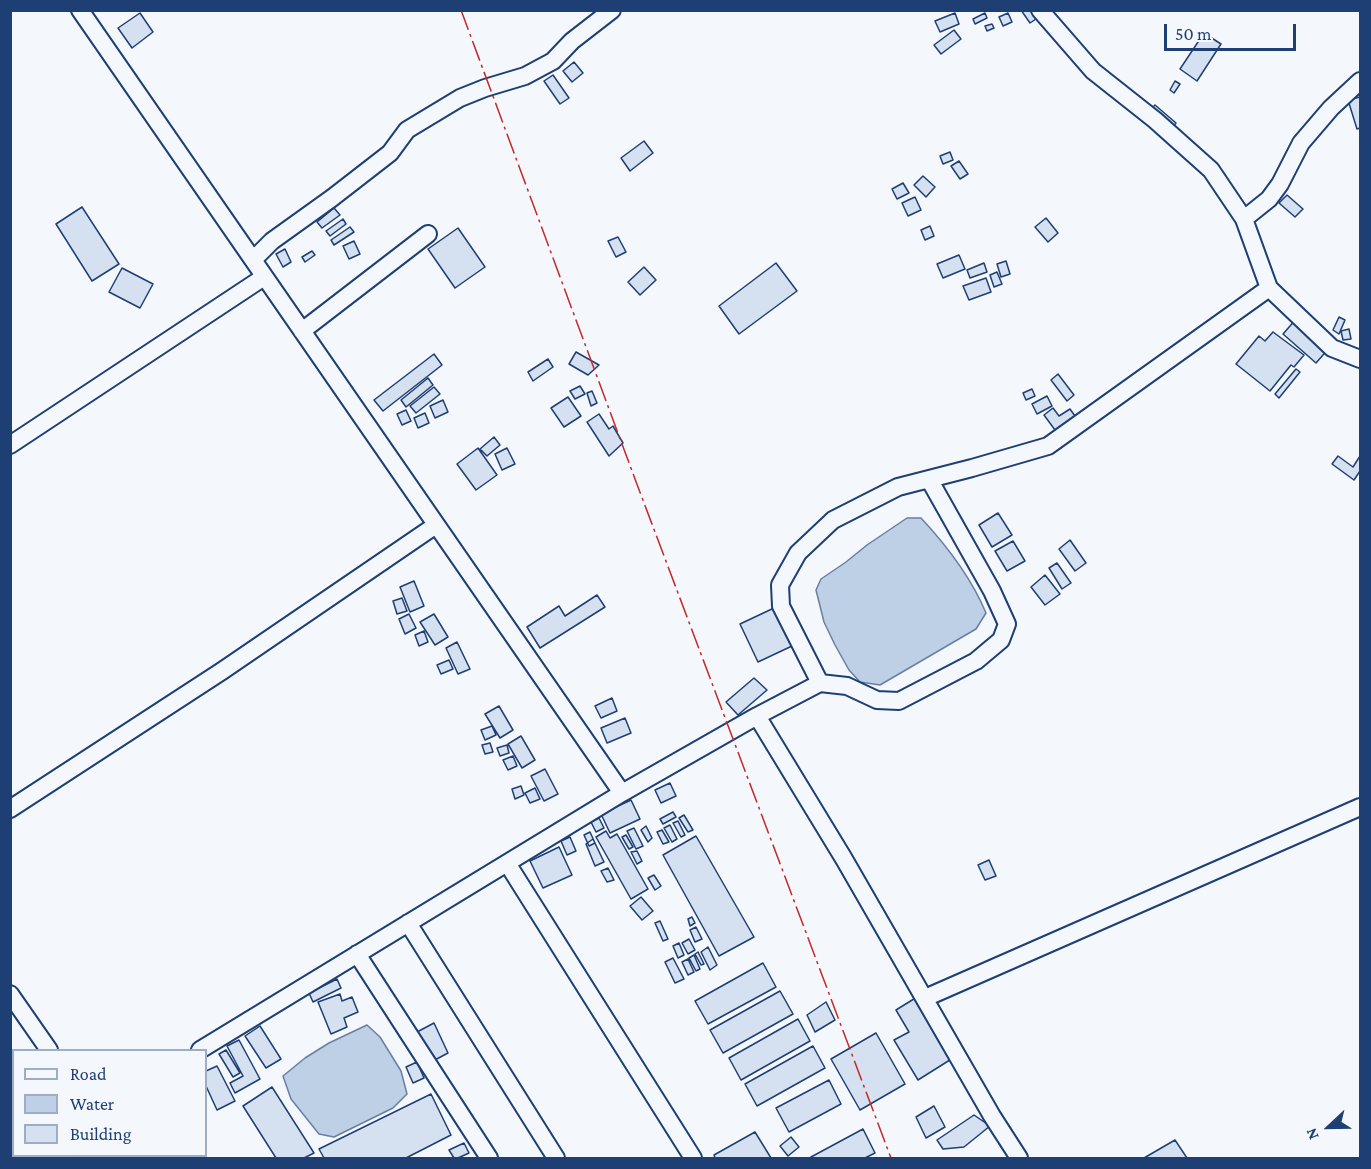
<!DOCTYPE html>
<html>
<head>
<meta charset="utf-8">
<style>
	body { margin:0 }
	#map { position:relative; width:1371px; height:1169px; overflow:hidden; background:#f4f7fb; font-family:"Crimson Pro",serif }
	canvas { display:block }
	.frame { position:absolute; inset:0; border:12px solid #1d3f73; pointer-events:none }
	.legend { position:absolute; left:12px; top:1049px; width:195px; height:108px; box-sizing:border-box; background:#f4f7fb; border:2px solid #9eadc5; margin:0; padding:8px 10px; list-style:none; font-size:18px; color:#1d3f73 }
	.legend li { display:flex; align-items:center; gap:12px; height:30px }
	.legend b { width:30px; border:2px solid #9eadc5 }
	.north { position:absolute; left:1299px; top:1097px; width:60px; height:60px; -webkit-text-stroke:4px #f4f7fb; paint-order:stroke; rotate:248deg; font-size:16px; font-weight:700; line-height:24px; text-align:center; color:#1d3f73 }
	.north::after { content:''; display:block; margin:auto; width:21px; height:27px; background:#1d3f73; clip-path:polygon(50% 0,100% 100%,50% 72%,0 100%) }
	.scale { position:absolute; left:1164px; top:24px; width:132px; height:27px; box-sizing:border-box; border:3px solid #1d3f73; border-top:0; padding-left:8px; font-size:18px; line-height:21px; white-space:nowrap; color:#1d3f73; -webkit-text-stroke:4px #f4f7fb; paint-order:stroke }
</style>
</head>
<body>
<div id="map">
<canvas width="1371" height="1169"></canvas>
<div class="frame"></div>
<ul class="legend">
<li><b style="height:8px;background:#f4f7fb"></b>Road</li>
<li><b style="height:16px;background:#bed0e5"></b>Water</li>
<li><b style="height:16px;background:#d5e0f0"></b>Building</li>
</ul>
<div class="north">N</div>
<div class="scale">50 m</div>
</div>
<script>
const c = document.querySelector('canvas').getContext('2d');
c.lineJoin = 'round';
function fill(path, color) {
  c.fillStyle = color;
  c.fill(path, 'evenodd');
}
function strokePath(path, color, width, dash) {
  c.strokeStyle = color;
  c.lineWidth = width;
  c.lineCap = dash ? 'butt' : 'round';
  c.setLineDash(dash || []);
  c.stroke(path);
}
const water = new Path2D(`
	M907,518H921C948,547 971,577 986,613L976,629L880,685L860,682L849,670L835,645L824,622L816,590L821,579L846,562L867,545Z
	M367,1025L380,1037L401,1071L407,1094L393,1108L334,1137L319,1134L291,1099L283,1076L305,1058L329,1043Z`);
const building = new Path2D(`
	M1021,10H1030L1036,19L1030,23Z
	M140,13L153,32L132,48L118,28Z
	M955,13L959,24L940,32L935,21Z
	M985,13L987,18L975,24L973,19Z
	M1008,13L1012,22L1003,26L999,17Z
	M992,24L994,28L987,31L985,26Z
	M954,30L961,39L941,54L934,45Z
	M1204,33L1221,44L1197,81L1180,69Z
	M574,62L583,73L572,82L563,71Z
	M553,75L569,98L560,104L544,81Z
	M1175,81L1180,84L1174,93L1170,90Z
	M1360,97V128L1357,129L1348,100Z
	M1155,105L1176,123L1171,129L1149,111Z
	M644,141L653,153L630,171L621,158Z
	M950,152L953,160L943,164L940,156Z
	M959,161L968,174L960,179L951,166Z
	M923,176L935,187L926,197L914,185Z
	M903,183L909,193L897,199L892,189Z
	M1287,195L1303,209L1295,217L1279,203Z
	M915,197L921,210L908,216L902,203Z
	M82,207L119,264L92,281L56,224Z
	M334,208L340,215L322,228L317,222Z
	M1046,218L1058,233L1048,242L1035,227Z
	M343,219L346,224L330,236L326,231Z
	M930,226L934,236L925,240L921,230Z
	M350,227L354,232L334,245L331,240Z
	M458,228L485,267L455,288L428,249Z
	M618,237L626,252L616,257L608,241Z
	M354,241L360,254L349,259L343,246Z
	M285,249L291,262L283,267L276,254Z
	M312,251L315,255L305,262L302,257Z
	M959,255L965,269L943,278L937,264Z
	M1006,261L1010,274L1001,277L997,264Z
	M776,263L797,291L739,334L719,306Z
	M984,263L987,272L970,278L967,270Z
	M644,267L656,280L640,295L628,282Z
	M122,268L153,284L140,308L109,292Z
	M997,272L1002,284L994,287L990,275Z
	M986,278L991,292L969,300L963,286Z
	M1339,317L1345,320L1339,334L1333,330Z
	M1297,318L1330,347L1316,363L1283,334Z
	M1349,329L1351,339L1343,340L1341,331Z
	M1273,332L1304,355L1294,367L1291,365L1270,391L1236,364L1259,336L1265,341Z
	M576,352L599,365L588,375L569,364Z
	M434,354L442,365L383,411L374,400Z
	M548,359L553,367L533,381L528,372Z
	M1296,369L1300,372L1279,398L1275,394Z
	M1058,374L1074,395L1067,401L1051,380Z
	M428,378L433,385L406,407L401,400Z
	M580,386L585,394L575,399L570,391Z
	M434,387L440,394L416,413L410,406Z
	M1032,389L1035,396L1026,400L1023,393Z
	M592,391L597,403L591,406L587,393Z
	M1047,396L1052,406L1037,414L1032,404Z
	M568,397L581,416L564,427L551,408Z
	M443,400L448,412L435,418L430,406Z
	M1053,408L1059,416L1070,409L1075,416L1055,430L1044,415Z
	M406,410L411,421L402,425L397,414Z
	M425,413L429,423L418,428L414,418Z
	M599,414L609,429L613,426L623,443L609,456L587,422Z
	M494,437L500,445L487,456L480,449Z
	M478,448L497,475L476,490L457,464Z
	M507,448L515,464L502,470L495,454Z
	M1338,456L1353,467L1360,456V471L1354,480L1332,464Z
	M998,513L1012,535L992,547L979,525Z
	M1070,540L1086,563L1075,571L1059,549Z
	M1013,541L1025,561L1007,571L995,551Z
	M1057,563L1071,583L1062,589L1049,568Z
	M1045,575L1060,594L1045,605L1031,587Z
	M414,581L424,606L410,612L400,587Z
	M597,595L605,607L540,648L527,627L559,606L565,616Z
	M402,598L407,611L397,614L393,601Z
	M774,608L792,646L758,662L740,624Z
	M409,614L416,628L405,634L399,619Z
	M434,614L448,637L435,645L420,622Z
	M424,631L428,642L419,646L415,635Z
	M457,642L470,669L458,674L446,648Z
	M449,660L453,669L441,674L437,665Z
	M754,678L767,690L738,715L726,702Z
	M612,698L617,711L601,718L595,706Z
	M499,706L513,730L500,738L485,714Z
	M625,718L631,733L607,743L601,728Z
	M492,726L496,735L485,740L481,730Z
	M521,736L535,760L522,768L508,744Z
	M490,743L493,752L485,754L482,745Z
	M507,745L509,753L500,756L497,748Z
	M513,756L517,766L508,770L503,760Z
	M545,769L558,794L544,801L531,776Z
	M670,783L676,796L661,803L655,790Z
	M521,786L524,795L515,799L512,789Z
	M535,788L540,799L530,803L525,793Z
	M631,800L640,819L610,833L601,814Z
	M673,812L676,817L663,824L660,819Z
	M684,815L693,830L688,832L679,818Z
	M599,818L604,828L596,832L591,822Z
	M678,821L685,835L681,837L673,823Z
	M670,825L677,839L672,842L664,828Z
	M646,826L652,838L648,842L641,830Z
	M634,828L643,846L636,849L627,831Z
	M662,830L669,842L663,844L657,832Z
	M606,831L610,838L617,834L648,889L631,899L596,837Z
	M590,832L595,843L589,846L584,835Z
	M626,835L633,847L629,849L622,837Z
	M696,836L754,937L719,956L663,855Z
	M570,837L576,851L567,855L561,841Z
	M593,839L604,862L595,866L586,844Z
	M559,847L572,875L543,888L530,861Z
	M637,851L642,861L637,864L631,852Z
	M989,860L996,876L985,880L978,865Z
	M608,868L614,880L607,882L601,871Z
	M654,875L661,886L655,890L648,878Z
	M641,897L653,911L642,920L630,906Z
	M692,917L695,923L690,926L688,919Z
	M660,921L668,939L663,941L655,923Z
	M696,927L702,939L695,942L690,930Z
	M689,939L695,950L688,954L682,943Z
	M679,943L684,955L678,958L673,946Z
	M708,947L717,965L710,970L701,952Z
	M698,952L704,964L701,965L695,954Z
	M694,955L700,969L696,971L689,958Z
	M673,958L684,979L675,983L665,962Z
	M688,959L694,972L688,975L682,962Z
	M763,963L776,987L708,1024L695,1001Z
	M337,979L341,988L313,1002L309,993Z
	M780,991L793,1014L723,1053L710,1030Z
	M340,994L342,1001L352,997L358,1012L344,1018L347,1027L331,1034L318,1002Z
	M917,997L953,1058L918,1080L894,1040L909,1032L896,1010Z
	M826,1002L835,1020L815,1032L807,1015Z
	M798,1019L810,1041L741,1080L729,1058Z
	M434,1023L448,1053L431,1062L417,1032Z
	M260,1026L281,1059L266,1068L245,1036Z
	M876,1033L905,1084L860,1110L831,1059Z
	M239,1040L260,1079L235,1093L230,1083L243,1076L227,1046Z
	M813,1046L825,1068L757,1106L745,1084Z
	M226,1050L240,1073L233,1077L219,1054Z
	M417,1062L424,1078L413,1083L406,1067Z
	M217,1066L235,1101L217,1110L206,1086V1071Z
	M829,1080L841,1104L789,1132L776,1108Z
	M272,1087L314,1153L304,1158H276L243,1106Z
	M431,1094L451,1135L406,1158H324L319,1149Z
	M934,1106L945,1127L926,1138L916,1117Z
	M974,1115L990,1126L964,1147L943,1149L937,1140Z
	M863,1129L875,1153L865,1158H811V1157Z
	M755,1132L771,1158H715L714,1155Z
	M791,1137L799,1147L788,1156L780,1146Z
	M1175,1140L1187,1158H1144Z
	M464,1143L469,1153L458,1158H454L449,1150Z`);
const street = new Path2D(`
	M80,10L622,793L757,716L844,859L992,1116L1019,1158
	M1040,10L1093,71L1155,120L1211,170L1244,219L1269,288L1332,348L1360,359
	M1244,219L1269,199L1280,184L1301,143L1331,108L1360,81
	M253,260L272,241L332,198L390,153L407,130L460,98L485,88L525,76L553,61L572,41L612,10
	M302,331L428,234
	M10,445L264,277
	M820,683L847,686L877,700L899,701L976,661L1001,640L1007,624L992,591L929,479
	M757,716L820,683L781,606L780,585L798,553L833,520L898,487L972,468L1048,446L1269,288
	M10,809L222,671L436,525
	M507,863L693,1158
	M408,923L556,1158
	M357,954L489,1158
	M10,994L49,1050
	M925,998L1360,807
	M200,1050L622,793
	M23,1158L28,1156`);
const power = new Path2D(`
	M461,10L635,479L891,1158`);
fill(water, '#bed0e5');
strokePath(water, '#687fa3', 1.5);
fill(building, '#d5e0f0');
strokePath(building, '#1d3f73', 1.5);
strokePath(street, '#1d3f73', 20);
strokePath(street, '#f4f7fb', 16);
strokePath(power, '#c62828', 1.5, [21, 4.5, 3, 4.5]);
</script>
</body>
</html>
